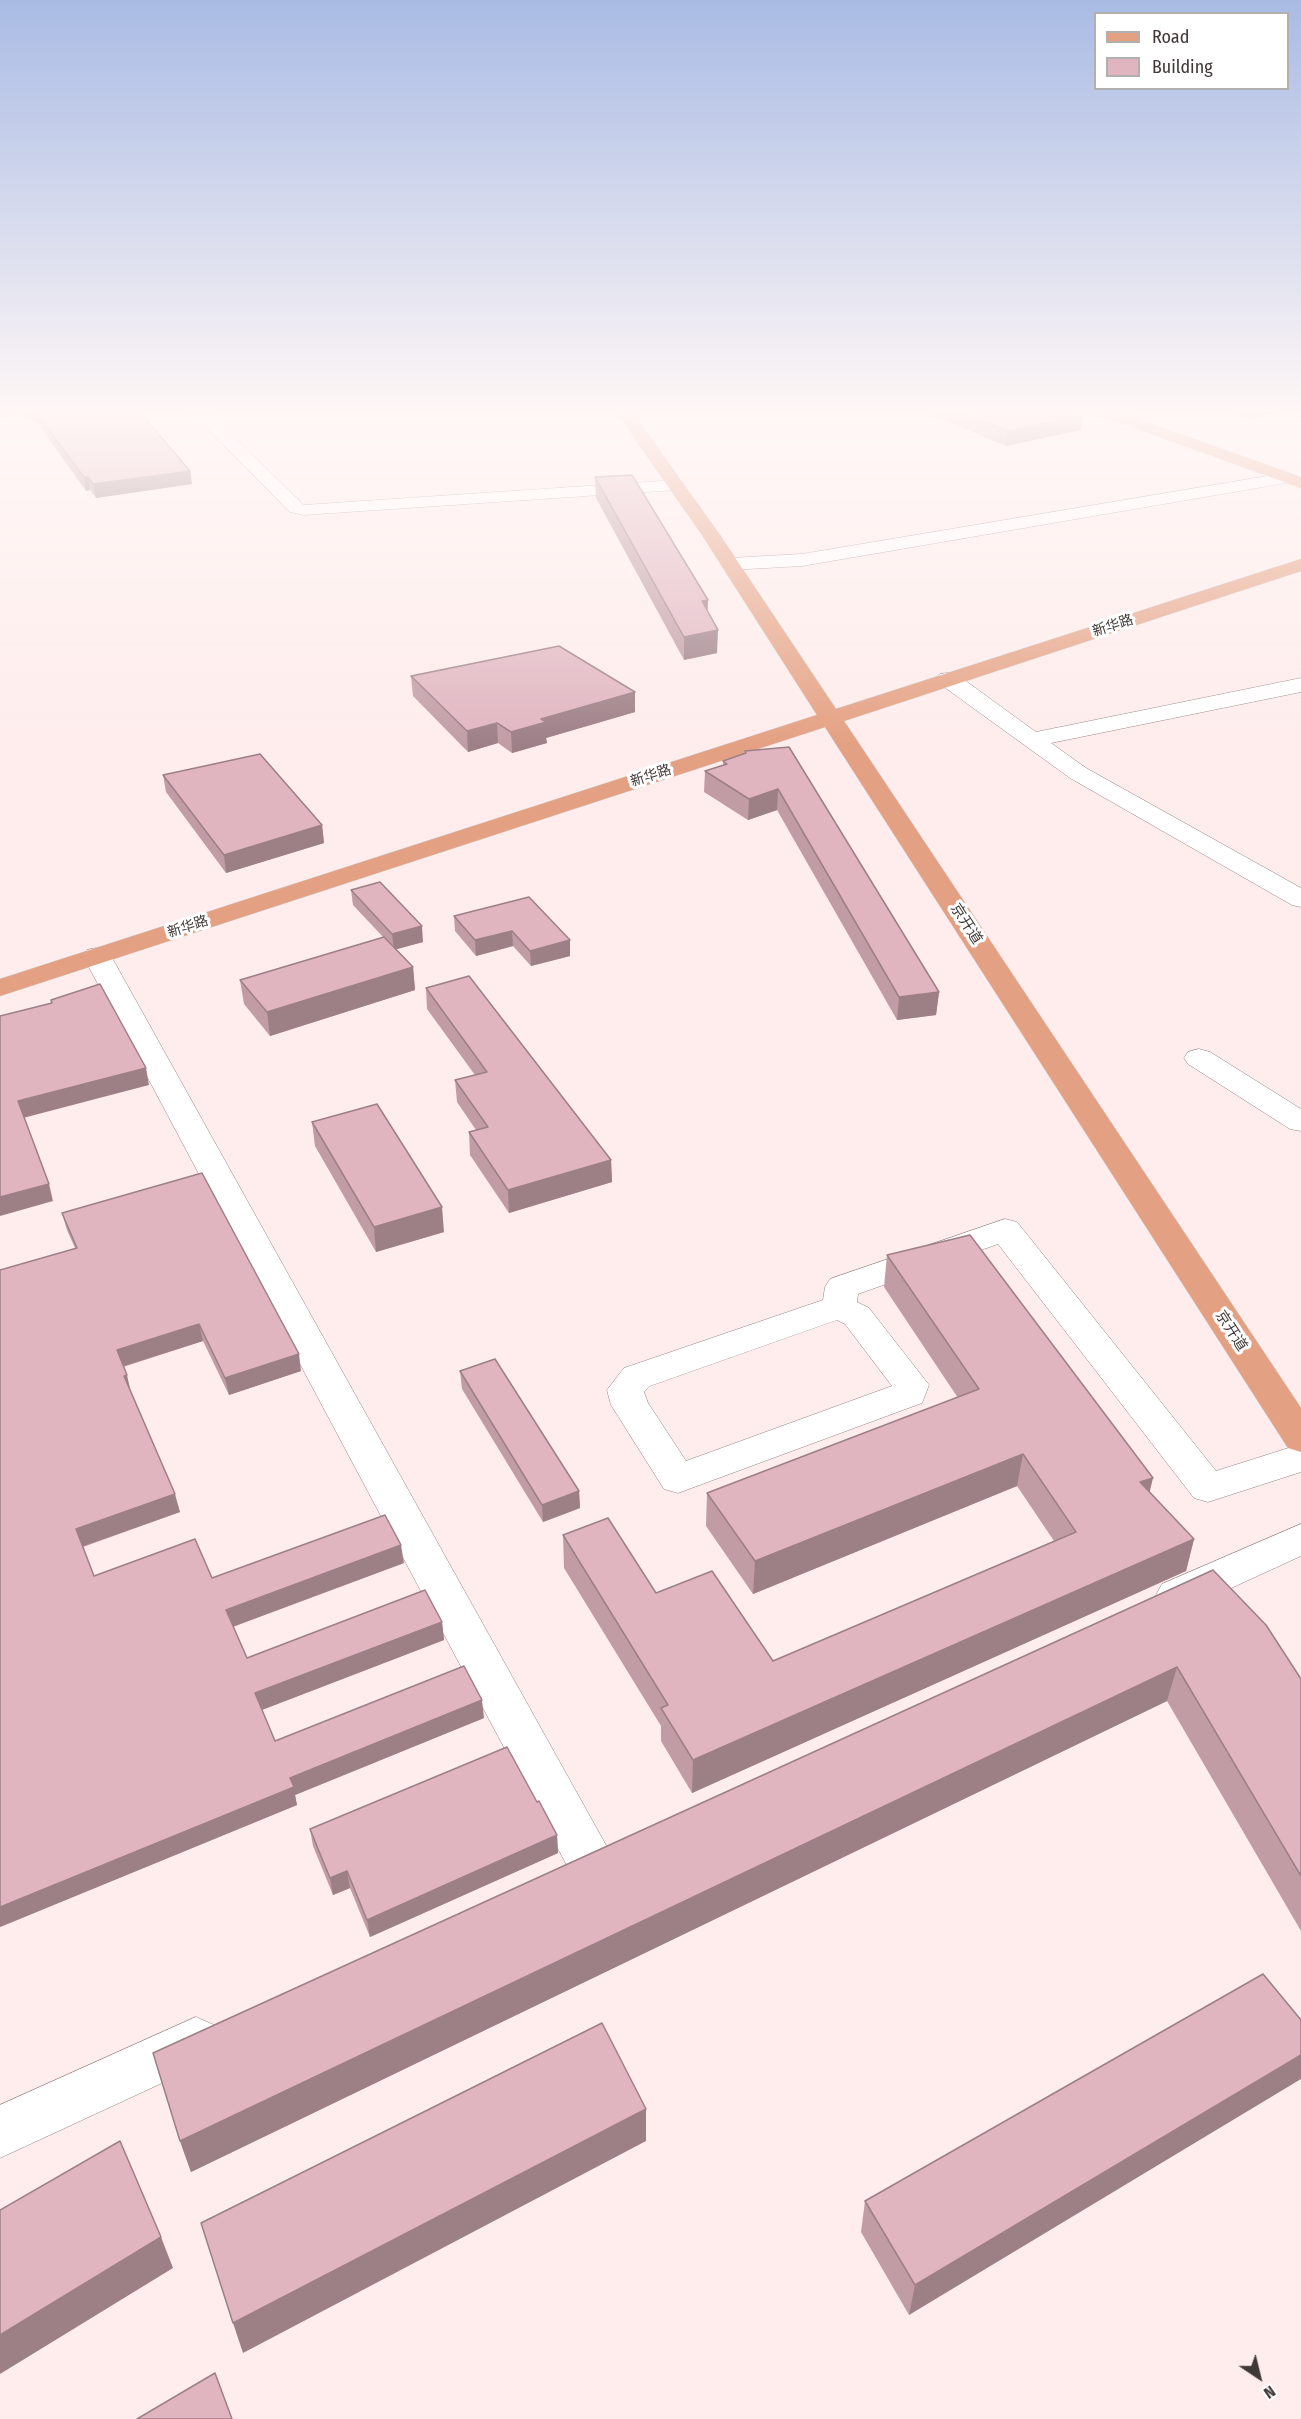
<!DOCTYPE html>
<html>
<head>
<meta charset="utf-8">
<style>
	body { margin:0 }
	#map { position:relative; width:1301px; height:2419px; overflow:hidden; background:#feedec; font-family:"Fira Sans Condensed",sans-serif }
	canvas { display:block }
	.legend { position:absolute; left:1094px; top:12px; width:195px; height:78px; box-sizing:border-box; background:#fff; border:2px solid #b2afaf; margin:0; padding:8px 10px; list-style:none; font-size:18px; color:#3f3837 }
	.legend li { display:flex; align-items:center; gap:12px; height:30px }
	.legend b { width:30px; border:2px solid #b2afaf }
	.north { position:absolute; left:1229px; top:2347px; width:60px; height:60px; -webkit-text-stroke:4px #fff; paint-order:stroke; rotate:145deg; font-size:16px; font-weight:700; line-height:24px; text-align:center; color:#3f3837 }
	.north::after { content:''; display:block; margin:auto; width:21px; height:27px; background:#3f3837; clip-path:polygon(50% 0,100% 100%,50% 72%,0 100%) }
</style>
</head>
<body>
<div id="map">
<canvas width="1301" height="2419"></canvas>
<ul class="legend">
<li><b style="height:8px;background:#e4a082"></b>Road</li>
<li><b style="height:16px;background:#e0b5c0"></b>Building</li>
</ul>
<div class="north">N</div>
</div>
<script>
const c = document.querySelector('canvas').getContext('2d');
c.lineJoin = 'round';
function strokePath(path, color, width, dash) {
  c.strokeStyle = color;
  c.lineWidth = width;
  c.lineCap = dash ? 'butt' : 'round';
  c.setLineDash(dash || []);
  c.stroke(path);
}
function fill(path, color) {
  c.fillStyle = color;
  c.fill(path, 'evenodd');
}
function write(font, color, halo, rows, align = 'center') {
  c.font = font + ' "Fira Sans Condensed","Noto Sans SC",sans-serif';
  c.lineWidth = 6;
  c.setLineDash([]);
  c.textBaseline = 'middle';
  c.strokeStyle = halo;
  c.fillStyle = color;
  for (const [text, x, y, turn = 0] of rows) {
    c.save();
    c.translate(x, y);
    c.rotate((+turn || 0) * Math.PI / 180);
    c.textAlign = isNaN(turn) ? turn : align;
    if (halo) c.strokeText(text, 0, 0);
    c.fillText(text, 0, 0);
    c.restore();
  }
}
const minor = new Path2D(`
	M188,409H205L304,505L676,480L685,485L676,490L303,515L290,512Z
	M1286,473L1295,478L1292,482L802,566L730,570L720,564L730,558L802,554Z
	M948,673L956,674L1036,732L1301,678V692L1051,743L1086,768L1301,888V907L1292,905L1070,778L940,684L937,679L940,674Z
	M97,948L107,950L111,956L607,1847L614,1862L607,1877L590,1883L573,1877L83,956L87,950Z
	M1199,1049L1210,1052L1301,1109V1131L1290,1129L1188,1064L1184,1058L1188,1052Z
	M1005,1219L1017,1222L1216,1471L1301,1444V1472L1208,1502L1194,1498L998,1244L858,1294L857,1302L869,1308L929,1385L922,1403L678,1493L664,1489L611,1405L607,1390L624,1368L823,1300L825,1287L830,1279ZM837,1320L845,1324L892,1386L686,1461L648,1403L644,1392L650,1386Z
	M1301,1524V1556L1192,1606L1177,1611L1162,1606L1156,1595L1162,1584Z
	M196,2017L214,2025L221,2042L214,2059L0,2158V2105Z`);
const major = new Path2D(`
	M0,409H29L27,412L0,418Z
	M614,409H630L720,535L836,709L1301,559V571L844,721L1301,1408V1452L1288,1448L825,727L0,996V979L817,715L702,535Z
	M1088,409H1110L1301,477V488L1090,412Z`);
const wall = new Path2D(`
	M23,409H137L192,484L96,498L90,490L86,491L39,425L24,415Z
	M916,409H1065L1083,416L1081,430L1006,446Z
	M1218,409H1291L1250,419Z
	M595,477L708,600L707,611L717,653L684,660L596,498Z
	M411,676L635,692V712L546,738L547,743L512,753L498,743L468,752L413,696Z
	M789,747L939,992L936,1015L897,1020L777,810L748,820L704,792L705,771L723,765V761L745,753V751Z
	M163,775L322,825L324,843L226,873L166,792Z
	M351,890L423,942L396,949L413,967L415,990L270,1036L244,1004L240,980L383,937L353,905Z
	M529,897L570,956L531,966L513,946L476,956L455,931L454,916Z
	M426,988L611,1160L612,1182L509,1213L470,1155L469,1132L476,1130L457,1102L455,1080L475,1075L427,1009Z
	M312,1122L444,1232L376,1252L315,1146Z
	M62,1213L301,1371L229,1395L203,1341L123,1367L130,1390L180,1512L83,1547L94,1576L212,1578L404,1563L233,1626L247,1658L442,1622L444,1640L262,1710L275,1741L484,1718L295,1795L297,1805L0,1927L75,1248L67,1230Z
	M887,1255L1149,1491L1194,1539L1186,1571L692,1793L661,1741V1726L564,1568L563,1535L656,1593L773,1661L1054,1541L1017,1486L753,1594L706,1526L707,1493L958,1398L884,1287Z
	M460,1371L579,1491L580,1508L543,1522L462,1389Z
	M1213,1570L1301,1679V1931L1167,1701L191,2172L180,2141Z
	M537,1802L557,1835L558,1853L370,1937L350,1888L333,1895L313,1846L310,1829Z
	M1301,2020L909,2315L861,2232L865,2201Z`);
const shadedWall = new Path2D(`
	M1252,409H1291L1250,419Z
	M1083,416L1081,430L1006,446L1008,431Z
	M190,471L192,484L96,498L93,484Z
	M84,477H88L90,490L86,491Z
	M708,600L707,622L702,601Z
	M718,630L717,653L684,660V637Z
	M635,692V712L546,738L547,743L512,753L511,732L541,719Z
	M497,723L498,743L468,752L467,731Z
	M778,789L777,810L748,820L749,799Z
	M322,825L324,843L226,873L224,855Z
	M422,926L423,942L394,950L392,934Z
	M512,931L513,946L476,956L475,940Z
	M570,940V956L531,966L530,951Z
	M413,967L415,990L270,1036L267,1012Z
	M939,992L936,1015L897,1020L899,997Z
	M146,1068L149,1085L23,1118L18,1101Z
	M611,1160L612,1182L509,1213L508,1190Z
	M49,1184L53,1201L0,1216V1197Z
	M442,1207L444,1232L376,1252L374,1227Z
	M199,1324L203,1341L121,1367L117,1350Z
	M299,1354L301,1371L229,1395L225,1378Z
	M127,1375L131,1393L124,1376Z
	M1023,1454L1017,1486L753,1594L755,1561Z
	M1153,1478L1145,1511L1140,1482Z
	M579,1491L580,1508L543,1522L542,1505Z
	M175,1494L180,1512L81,1547L76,1529Z
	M1194,1539L1186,1571L692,1793L693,1760Z
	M401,1545L404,1563L230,1628L226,1610Z
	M442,1622L444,1640L259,1711L255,1693Z
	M1177,1667L1167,1701L191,2172L180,2141Z
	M482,1700L484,1718L295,1795L297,1805L0,1927V1907L290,1778Z
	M557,1835L558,1853L370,1937L367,1920Z
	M347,1871L350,1888L333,1895L330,1878Z
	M1301,2055V2079L909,2315L915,2285Z
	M646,2109V2141L243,2353L233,2323Z
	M161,2237L173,2268L0,2374V2335Z`);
const building = new Path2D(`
	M31,409H137L190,471L93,484L88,477H84L36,413Z
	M952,409H1065L1083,416L1008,431Z
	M632,475L708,600L702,601L718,630L684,637L595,477Z
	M559,646L635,692L541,719L546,722L511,732L497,723L467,731L411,676Z
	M789,747L939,992L899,997L778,789L749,799L705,771L727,764L723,761L746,753L745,751Z
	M260,754L322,825L224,855L163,775Z
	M380,882L422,926L392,934L351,890Z
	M529,897L570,940L530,951L512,931L475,940L454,916Z
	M384,937L413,967L267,1012L240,980Z
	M469,976L611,1160L508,1190L469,1132L488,1127L455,1080L487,1072L426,988Z
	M100,984L146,1068L18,1101L49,1184L0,1197V1016L52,1003L51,1000Z
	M377,1104L442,1207L374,1227L312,1122Z
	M202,1173L299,1354L225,1378L199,1324L117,1350L127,1375L124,1376L175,1494L76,1529L94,1576L195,1539L212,1578L385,1515L401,1545L226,1610L247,1658L425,1590L442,1622L255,1693L275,1741L464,1666L482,1700L290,1778L294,1787L0,1907V1270L77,1248L62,1213Z
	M970,1235L1153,1478L1140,1482L1194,1539L693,1760L661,1708L668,1705L563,1535L608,1518L656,1593L712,1571L773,1661L1076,1532L1023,1454L755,1561L707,1493L979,1389L887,1255Z
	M495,1359L579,1491L542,1505L460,1371Z
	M1213,1570L1266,1625L1301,1679V1876L1177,1667L180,2141L153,2053Z
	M507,1747L537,1802L539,1801L557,1835L367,1920L347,1871L330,1878L310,1829Z
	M1263,1974L1301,2020V2055L915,2285L865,2201Z
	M602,2023L646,2109L233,2323L201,2223Z
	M120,2141L161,2237L0,2335V2210Z
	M215,2373L232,2419H137Z`);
const farStreetnames = [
	["新华路",1113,626,-18],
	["新华路",651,776,-18],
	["新华路",188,927,-18]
];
const streetNames = [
	["京开道",966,924,57],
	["京开道",1231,1331,57]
];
strokePath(minor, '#948483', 1);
strokePath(major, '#d1cfcf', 1);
fill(minor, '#fff');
fill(major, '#e4a082');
fill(wall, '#c19ca5');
fill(shadedWall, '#9d7f86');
fill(building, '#e0b5c0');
strokePath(building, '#9d7f86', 1.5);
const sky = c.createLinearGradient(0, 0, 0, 747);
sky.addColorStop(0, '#a9bbe4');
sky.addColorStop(0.55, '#fff7f6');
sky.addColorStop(1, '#fff7f600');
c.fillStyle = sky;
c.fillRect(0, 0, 1301, 747);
write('14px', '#3f3837', '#fff', farStreetnames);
write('15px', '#3f3837', '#fff', streetNames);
</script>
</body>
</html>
